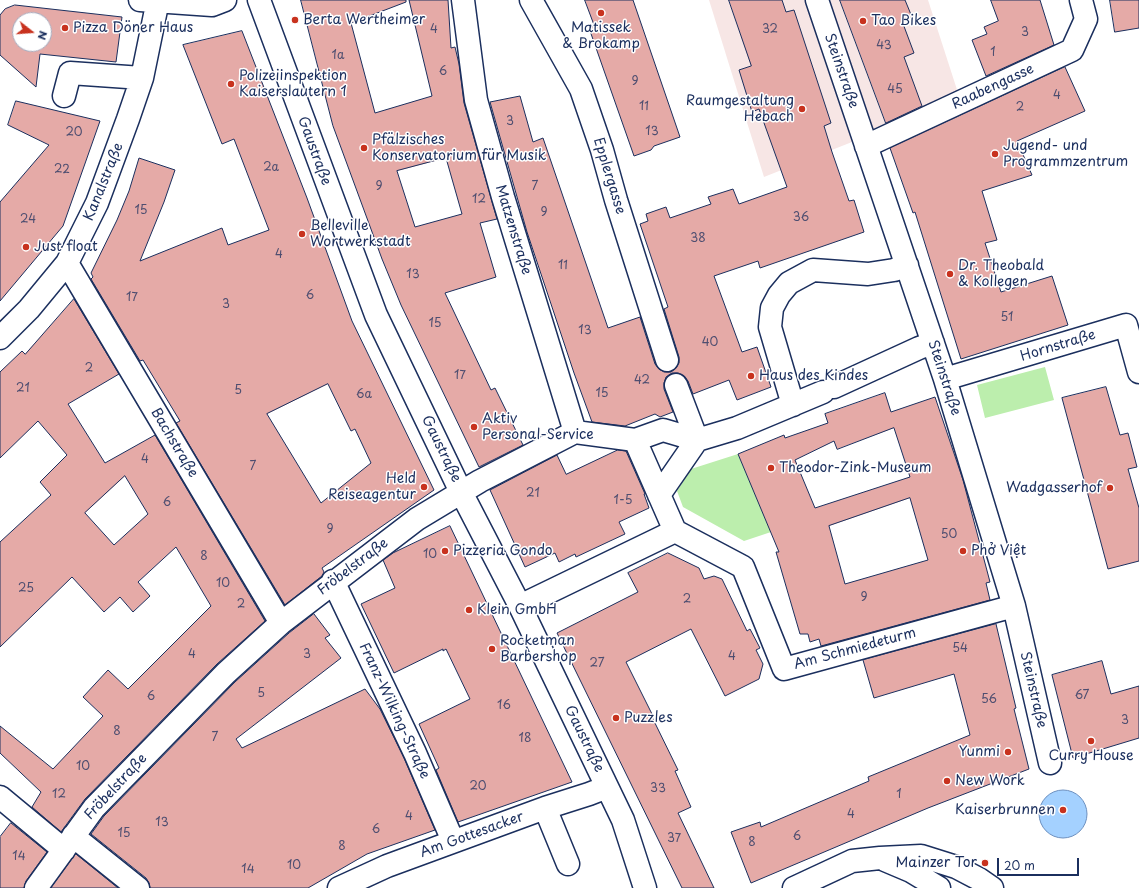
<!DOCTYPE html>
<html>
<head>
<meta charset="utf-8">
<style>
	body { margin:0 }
	#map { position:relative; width:1139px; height:888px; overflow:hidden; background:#fff; font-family:"Playpen Sans",sans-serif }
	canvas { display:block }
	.north { position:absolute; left:12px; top:12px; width:40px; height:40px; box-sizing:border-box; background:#fff; border:1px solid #a4acbf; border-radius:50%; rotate:107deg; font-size:11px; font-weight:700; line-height:16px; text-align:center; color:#1b2f5e }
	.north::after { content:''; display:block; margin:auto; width:14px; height:18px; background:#c8321e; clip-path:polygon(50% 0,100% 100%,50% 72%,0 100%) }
	.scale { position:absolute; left:997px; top:858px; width:82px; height:18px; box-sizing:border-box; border:2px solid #1b2f5e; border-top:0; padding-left:5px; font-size:12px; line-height:14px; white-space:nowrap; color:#1b2f5e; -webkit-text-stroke:3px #fff; paint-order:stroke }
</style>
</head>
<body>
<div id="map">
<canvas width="1139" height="888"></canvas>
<div class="north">N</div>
<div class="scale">20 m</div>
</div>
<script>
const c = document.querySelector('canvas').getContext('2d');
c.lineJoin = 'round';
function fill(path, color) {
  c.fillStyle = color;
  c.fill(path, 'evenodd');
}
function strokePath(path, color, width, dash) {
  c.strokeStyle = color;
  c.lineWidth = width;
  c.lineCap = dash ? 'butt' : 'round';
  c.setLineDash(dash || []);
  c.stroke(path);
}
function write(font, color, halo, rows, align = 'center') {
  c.font = font + ' "Playpen Sans",sans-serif';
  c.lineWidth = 3;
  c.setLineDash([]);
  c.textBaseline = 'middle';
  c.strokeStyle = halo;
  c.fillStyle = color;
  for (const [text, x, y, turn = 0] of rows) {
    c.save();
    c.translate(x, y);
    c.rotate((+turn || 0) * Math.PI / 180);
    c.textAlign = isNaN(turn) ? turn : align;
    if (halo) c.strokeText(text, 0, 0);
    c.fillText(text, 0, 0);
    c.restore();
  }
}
const built = new Path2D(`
	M709,0H928L960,99L764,177Z`);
const green = new Path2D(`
	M1045,367L1054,400L985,418L977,385Z
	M738,454L771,532L744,541L683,507L677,491L691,469Z`);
const water = new Path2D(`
	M1039 814a24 24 0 1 1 48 0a24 24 0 1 1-48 0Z`);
const building = new Path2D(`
	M301,0H406V2L351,23L375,113L432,96L409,0H448L451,48L455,47L459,64L464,103L497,219L480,223L496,277L445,293L491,390L495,388L523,445L479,467L401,305L382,259L333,126ZM446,158L462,214L415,227L397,171Z
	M585,0H633L680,137L654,146L651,150L634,156L589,28L594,26Z
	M729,0H782L786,12L794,10L831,123L824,126L832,152L849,201L854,200L864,232L760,268L758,261L714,276L742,352L757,347L771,387L737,400L729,380L693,394L688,381L684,376L678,373H672L666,377L664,383V389L673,412L660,417L655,414L625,426L592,422L574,373L527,232L490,102L520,96L533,142L543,138L608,328L640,317L655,364L659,369L664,372H671L676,368L679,363V357L664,309L668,307L640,224L648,221L646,214L666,207L670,218L711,204L708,197L733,189L739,204L787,187L759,109L752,112L739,70L751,66Z
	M840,0H905L912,17L902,21L914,53L904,57L922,106L886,123Z
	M991,0H1040L1054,45L986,76L972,40L987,34L984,27L998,21Z
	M1110,0H1139V28L1115,32Z
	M15,5L122,17L116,62L40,54L36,87L0,55V15L5,9ZM20,20H44V44H20Z
	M242,31L307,198L352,321L434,490L322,568L324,572L322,576L285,605L176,423L180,421L143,360L140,361L91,279L93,277L91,273L117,220L129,191L139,158L175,170L164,202L140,261L222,228L228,245L269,230L234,139L222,144L183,45ZM328,384L351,431L355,429L371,463L321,503L267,414Z
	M1065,67L1085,111L1017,141L1032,175L982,191L997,240L985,243L1001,292L1052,276L1068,325L961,359L915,212L913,213L890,148Z
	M16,101L100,121L63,226L0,301V202L49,145L8,125Z
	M74,299L119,374L68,404L105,463L155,435L265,621L217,664L85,799L61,832L32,807L41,792L0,753V726L53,769L103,716L83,697L108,670L128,689L211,606L176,547L138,582L150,596L133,612L120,597L104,612L72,577L0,647V542L51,495L40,482L67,455L38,421L0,458V372L22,351L25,354ZM125,476L148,514L114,545L85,513Z
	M1106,387L1120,435L1128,433L1137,467L1128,469L1139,508V561L1108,569L1062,398Z
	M885,393L891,412L935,397L963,480L990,582L986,583L990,600L821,646L819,639L810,642L808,634H800L776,552H779L738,454L784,435L785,438L828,423L825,414ZM894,428L910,477L815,508L795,460L834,441L837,449ZM910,498L928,560L845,584L829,526Z
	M618,450L626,451L645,494H644L649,508L619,522L625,534L576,557L575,554L559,562L555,553L525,567L490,490L557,455L566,474Z
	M450,526L572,782L458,822L436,770L439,768L419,724L470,699L446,649L443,651V649L394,673L361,604L395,588L383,560L393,553Z
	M668,553L699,568L704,579L714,576L722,579L747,631L750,629L760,648L756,650L763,664L759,679L725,696L691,629L626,662L653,716L652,717L678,770L675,771L691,807L678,813L714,888H682L557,633L638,592L628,573Z
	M314,614L330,635L325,638L341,658L236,739L242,748L365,689L380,709L404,758L435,830L367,854L308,888H150L149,883L146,878L91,834L104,816L235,682L289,633Z
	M996,624L1016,708L1014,709L1029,769L928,808L751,883L731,832L760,822L761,827L869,781L868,777L970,735L954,674L874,698L863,660Z
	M1102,661L1111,694L1139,686V738L1073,758L1052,675Z
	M11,823L47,852L26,881L24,888H0V837Z
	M76,854L118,888H51Z`);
const minor = new Path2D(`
	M140,0L212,5L225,0
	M259,0L376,315L461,492L520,606L623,820L645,888
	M463,0L476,100L503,197L575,432
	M531,0L581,89L602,150L616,200L667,360
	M817,0L945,379L1014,606L1050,763
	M64,96L70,73L142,78
	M866,146L1072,50L1086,19L1081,0
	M67,263L281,623
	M0,338L29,309L67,263L97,203L128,119L142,78L158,0
	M945,379L1126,325L1139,372
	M676,385L697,440
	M834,387L919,348L933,343
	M793,405L770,327L772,308L779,295L789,283L813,270L868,274L894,270L907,265
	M635,440L675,531
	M697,440L737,428L823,392
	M659,495L697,440
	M333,581L415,753L453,841
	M520,606L675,531L743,567L784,669L1014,606
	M0,797L64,850
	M545,808L568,864
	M73,836L138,888
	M885,860L911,871L939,888
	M36,888L94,808L226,673L281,623L417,519L480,481L575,432L635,440L663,430L697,440
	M339,888L387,866L545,808L589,794L607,787
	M794,888L852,861L880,858L921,856L956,867L979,879L992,888`);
const markers = [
	[601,13,4,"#c8321e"],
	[295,20,4,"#c8321e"],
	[863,21,4,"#c8321e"],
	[65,28,4,"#c8321e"],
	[231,84,4,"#c8321e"],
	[802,109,4,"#c8321e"],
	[364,148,4,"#c8321e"],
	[995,154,4,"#c8321e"],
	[302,234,4,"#c8321e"],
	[26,247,4,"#c8321e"],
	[950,274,4,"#c8321e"],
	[751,376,4,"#c8321e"],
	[474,427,4,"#c8321e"],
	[771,468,4,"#c8321e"],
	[424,487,4,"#c8321e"],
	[1110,488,4,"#c8321e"],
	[445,551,4,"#c8321e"],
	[963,551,4,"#c8321e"],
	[469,610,4,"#c8321e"],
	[492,649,4,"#c8321e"],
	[616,718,4,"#c8321e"],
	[1091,741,4,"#c8321e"],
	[1008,752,4,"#c8321e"],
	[947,781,4,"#c8321e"],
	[1063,810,4,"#c8321e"],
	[985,863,4,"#c8321e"]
];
const numberNames = [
	["4",434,30],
	["32",770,30],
	["3",1025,33],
	["43",884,46],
	["1",993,53],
	["1a",338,56],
	["6",443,72],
	["9",635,82],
	["45",895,90],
	["4",1057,96],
	["11",644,107],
	["2",1020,108],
	["3",510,122],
	["13",652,132],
	["20",74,133],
	["2a",271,168],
	["22",62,170],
	["9",379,187],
	["7",535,187],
	["12",479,200],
	["15",141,211],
	["9",544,213],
	["36",801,218],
	["24",28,220],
	["38",698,239],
	["4",279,255],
	["11",563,266],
	["13",413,275],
	["6",310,296],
	["17",132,298],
	["3",226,305],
	["51",1007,318],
	["15",435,324],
	["13",585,331],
	["40",710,343],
	["2",89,369],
	["17",460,376],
	["42",642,381],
	["21",23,389],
	["5",238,391],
	["15",602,394],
	["6a",364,395],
	["4",145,460],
	["7",253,467],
	["21",533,494],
	["1-5",623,501],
	["6",167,503],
	["9",330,530],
	["50",949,535],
	["10",430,555],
	["8",204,557],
	["10",223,584],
	["25",26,589],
	["9",864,598],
	["2",687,600],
	["2",241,605],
	["54",960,649],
	["4",192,655],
	["3",307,655],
	["4",732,657],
	["27",597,664],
	["5",261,694],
	["67",1082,696],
	["6",151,697],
	["56",989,700],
	["16",504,706],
	["3",1125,721],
	["8",117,732],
	["7",215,738],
	["18",525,739],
	["10",83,767],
	["20",478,787],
	["33",658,789],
	["12",59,795],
	["1",899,795],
	["4",851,815],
	["4",409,817],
	["13",162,823],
	["6",376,830],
	["15",124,834],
	["6",797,837],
	["37",674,839],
	["8",752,843],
	["8",342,847],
	["14",19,857],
	["10",294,866],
	["14",248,870]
];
const poiNames = [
	["Berta Wertheimer",303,20],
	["Tao Bikes",871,21],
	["Pizza Döner Haus",73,28],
	["Matissek",601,28,"center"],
	["& Brokamp",601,44,"center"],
	["Polizeiinspektion",239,76],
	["Kaiserslautern 1",239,92],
	["Raumgestaltung",794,101,"right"],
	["Hebach",794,117,"right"],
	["Pfälzisches",372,140],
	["Konservatorium für Musik",372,156],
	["Jugend- und",1003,146],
	["Programmzentrum",1003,162],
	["Belleville",310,226],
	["Wortwerkstadt",310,242],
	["Just float",34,247],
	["Dr. Theobald",958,266],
	["& Kollegen",958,282],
	["Haus des Kindes",759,376],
	["Aktiv",482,419],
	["Personal-Service",482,435],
	["Theodor-Zink-Museum",779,468],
	["Held",416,479,"right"],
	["Reiseagentur",416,495,"right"],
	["Wadgasserhof",1102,488,"right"],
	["Pizzeria Gondo",453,551],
	["Phở Việt",971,551],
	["Klein GmbH",477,610],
	["Rocketman",500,641],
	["Barbershop",500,657],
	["Puzzles",624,718],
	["Yunmi",1000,752,"right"],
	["Curry House",1091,756,"center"],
	["New Work",955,781],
	["Kaiserbrunnen",1055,810,"right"],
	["Mainzer Tor",977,863,"right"]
];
const streetNames = [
	["Steinstraße",841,71,71],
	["Raabengasse",993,87,-25],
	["Gaustraße",314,151,70],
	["Epplergasse",609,176,73],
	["Kanalstraße",104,182,-68],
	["Matzenstraße",513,230,73],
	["Hornstraße",1058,346,-17],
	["Steinstraße",944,378,72],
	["Bachstraße",174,443,59],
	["Gaustraße",441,449,64],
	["Fröbelstraße",353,567,-37],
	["Am Schmiedeturm",855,649,-15],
	["Steinstraße",1033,690,77],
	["Franz-Wilking-Straße",394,711,65],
	["Gaustraße",584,739,64],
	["Fröbelstraße",116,787,-47],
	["Am Gottesacker",472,835,-20]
];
fill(built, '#f7e6e5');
fill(green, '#bceead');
fill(water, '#a4d1ff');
strokePath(water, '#6d90bf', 1);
fill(building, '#e5aaa7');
strokePath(building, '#1b2f5e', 1);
strokePath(minor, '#1b2f5e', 25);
strokePath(minor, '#fff', 22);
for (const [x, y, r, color] of markers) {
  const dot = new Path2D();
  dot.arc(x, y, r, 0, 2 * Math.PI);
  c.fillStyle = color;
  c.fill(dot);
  strokePath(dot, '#fff', 1.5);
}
write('12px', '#4e4e70', null, numberNames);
write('14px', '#1b2f5e', '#fff', poiNames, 'left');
write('14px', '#1b2f5e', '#fff', streetNames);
</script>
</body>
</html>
